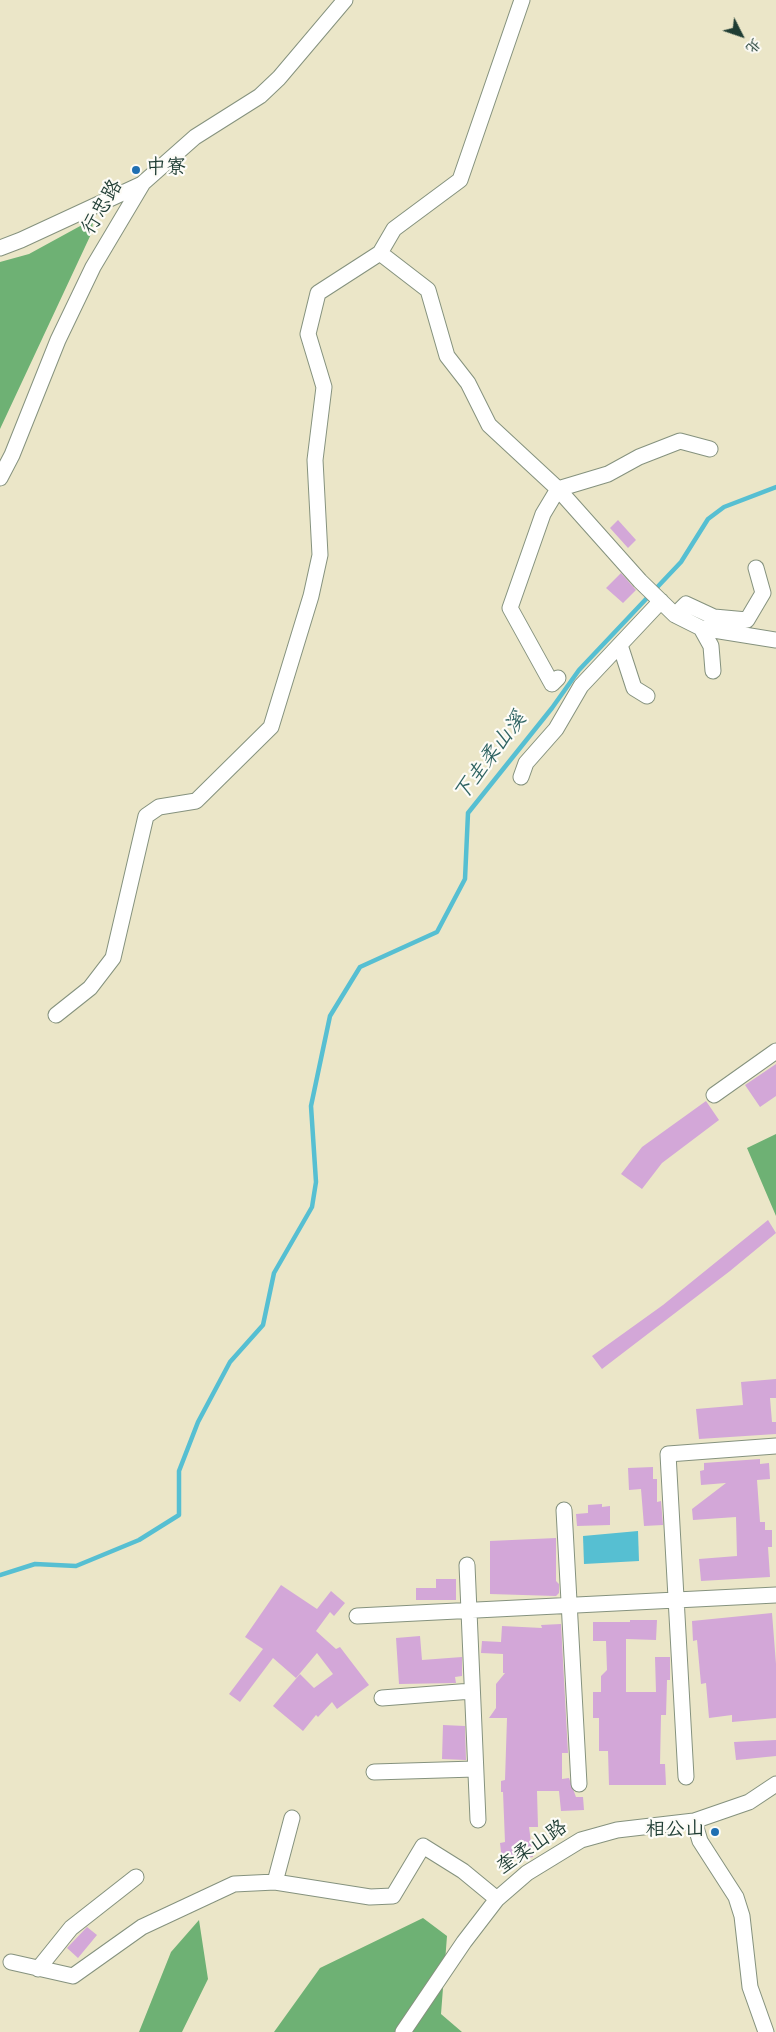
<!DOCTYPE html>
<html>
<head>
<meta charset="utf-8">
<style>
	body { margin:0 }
	#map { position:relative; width:776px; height:2032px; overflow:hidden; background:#ebe6c8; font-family:"Indie Flower","LXGW WenKai TC",sans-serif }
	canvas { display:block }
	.north { position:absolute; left:716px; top:10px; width:50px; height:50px; -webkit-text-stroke:4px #fdfcf7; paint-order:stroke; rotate:131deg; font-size:14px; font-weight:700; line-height:20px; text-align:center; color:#1f3d34 }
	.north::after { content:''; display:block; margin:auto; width:18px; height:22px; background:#1f3d34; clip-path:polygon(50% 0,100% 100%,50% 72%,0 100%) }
</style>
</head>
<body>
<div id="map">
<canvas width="776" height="2032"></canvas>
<div class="north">北</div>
</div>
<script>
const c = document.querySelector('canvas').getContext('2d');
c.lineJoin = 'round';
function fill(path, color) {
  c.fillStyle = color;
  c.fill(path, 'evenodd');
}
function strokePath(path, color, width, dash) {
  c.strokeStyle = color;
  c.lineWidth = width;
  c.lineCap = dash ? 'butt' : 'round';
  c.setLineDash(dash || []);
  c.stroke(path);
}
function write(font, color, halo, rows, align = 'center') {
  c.font = font + ' "Indie Flower","LXGW WenKai TC",sans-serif';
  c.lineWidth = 4.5;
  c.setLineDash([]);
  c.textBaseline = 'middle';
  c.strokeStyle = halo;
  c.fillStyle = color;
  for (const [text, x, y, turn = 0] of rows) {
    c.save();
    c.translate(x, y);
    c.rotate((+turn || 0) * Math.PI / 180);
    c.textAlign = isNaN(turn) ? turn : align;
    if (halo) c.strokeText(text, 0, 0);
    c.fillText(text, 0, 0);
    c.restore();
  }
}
const forest = new Path2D(`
	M93,219L92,232L0,429V262L29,254Z
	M776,1134V1216L747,1148Z
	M423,1918L447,1936L441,2014L462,2032H274L320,1968Z
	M199,1920L208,1979L182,2032H139L171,1952Z`);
const water = new Path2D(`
	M638,1531L639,1561L584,1564L583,1536Z`);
const stream = new Path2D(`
	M0,1575L35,1564L76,1566L139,1540L179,1515V1471L198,1422L230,1362L263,1325L274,1273L312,1207L316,1182L311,1106L330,1016L360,967L437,932L465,879L468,813L552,708L579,670L681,562L708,519L724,507L776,487`);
const building = new Path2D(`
	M618,520L636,540L628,548L610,528Z
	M621,573L636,590L623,603L606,588Z
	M776,1064V1096L760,1107L745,1085Z
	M706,1101L719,1120L662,1163L642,1189L621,1174L642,1147Z
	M768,1220L776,1233L730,1271L602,1369L592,1356L663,1305Z
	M776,1379V1398H770L772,1422H776V1434L699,1439L696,1409L743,1405L741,1382Z
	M760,1459V1464L769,1463L770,1479L757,1480L760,1522H765V1530H772V1547H768L770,1577L701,1581L699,1559L737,1556L736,1517L693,1520L692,1509L726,1483L701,1485L700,1471L704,1470V1463Z
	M653,1467V1479H657V1502L661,1501L663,1525L644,1526L641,1489L629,1490L628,1468Z
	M602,1504V1507L610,1506V1525L577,1526L576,1514L588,1513V1505Z
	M556,1538V1581L559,1584V1593L556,1596L490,1594V1541Z
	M436,1579H456V1600H416V1588H436Z
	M281,1585L317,1609L331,1591L345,1603L334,1616L330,1612L316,1631L336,1649L340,1647L369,1685L337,1709L332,1702L318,1717L316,1715L303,1731L273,1706L300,1674L314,1688L333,1674L317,1653L296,1678L273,1658L240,1702L229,1694L263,1649L245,1637Z
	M772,1613L776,1664V1718L732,1722V1715L709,1718L706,1683L701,1684L697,1640L693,1641L692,1621Z
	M630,1620H657L656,1640L626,1639V1692H656L655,1657H670V1680H667L666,1715H661L660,1764H665L666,1785H609L608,1751H599V1718H593V1692H601V1676L607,1670L606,1641H593V1622H630Z
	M561,1624L568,1753H562V1779L569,1778L576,1797H583L584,1810L561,1811L559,1791H537L538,1827H529L533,1857L502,1861L500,1843L505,1842L503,1792H501V1781L505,1780L507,1718H489L496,1708V1684L505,1673H503V1654L481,1653L482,1641L501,1642L502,1626L542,1628L541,1625Z
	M420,1636L422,1660L462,1657V1676L455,1677L456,1683L399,1684L396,1638Z
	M443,1725L465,1726L466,1760L442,1759Z
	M776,1740V1756L736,1760L734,1742Z
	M87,1927L97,1935L78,1958L67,1948Z`);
const minor = new Path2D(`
	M522,0L460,180L394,229L380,253L428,290L447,356L468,383L489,425L558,489L640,581L675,615L701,628L776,640
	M0,248L21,240L142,184
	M0,478L12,455L58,340L93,267L143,183L195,137L260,96L279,78L345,0
	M675,615L686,604L714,617L747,620L763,593L756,568
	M701,628L711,646L713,671
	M620,645L634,688L647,696
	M558,678L552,684L510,608L543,514L558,489L608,474L639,457L680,441L710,449
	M521,777L526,763L556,729L581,686L661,601
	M56,1015L90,988L113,958L146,816L159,807L196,801L271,727L311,596L320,555L315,460L324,387L308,334L318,293L380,253
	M714,1095L776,1051
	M564,1510L579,1784
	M467,1565L478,1820
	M357,1616L776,1595
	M382,1698L472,1691
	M374,1772L475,1769
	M686,1777L668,1454L776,1446
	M694,1821L700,1841L736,1897L742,1916L750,1987L766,2032
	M275,1882L292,1818
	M11,1962L73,1976L142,1927L234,1884L275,1882L370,1897L393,1896L423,1846L463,1871L497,1899
	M38,1969L71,1928L136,1877
	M403,2032L464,1942L497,1899L527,1873L581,1840L617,1830L694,1821L749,1802L776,1784`);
const markers = [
	[136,170,5,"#1f6fb2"],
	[715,1832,5,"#1f6fb2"]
];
const poiNames = [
	["中寮",146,170],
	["相公山",705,1832,"right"]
];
const streetNames = [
	["行忠路",104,208,-59],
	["奎柔山路",533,1849,-34]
];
const waterNames = [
	["下圭柔山溪",492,758,-53]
];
fill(forest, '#6eb174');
fill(water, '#56bfd2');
strokePath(stream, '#56bfd2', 4.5);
fill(building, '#d3a7d8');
strokePath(minor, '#85927e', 17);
strokePath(minor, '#fff', 15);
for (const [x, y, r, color] of markers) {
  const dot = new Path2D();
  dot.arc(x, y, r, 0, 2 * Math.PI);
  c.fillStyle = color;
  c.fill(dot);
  strokePath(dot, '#fdfcf7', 2);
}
write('20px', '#1f3d34', '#fdfcf7', poiNames, 'left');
write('20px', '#1f3d34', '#fdfcf7', streetNames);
write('italic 21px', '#306463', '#fdfcf7', waterNames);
</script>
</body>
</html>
